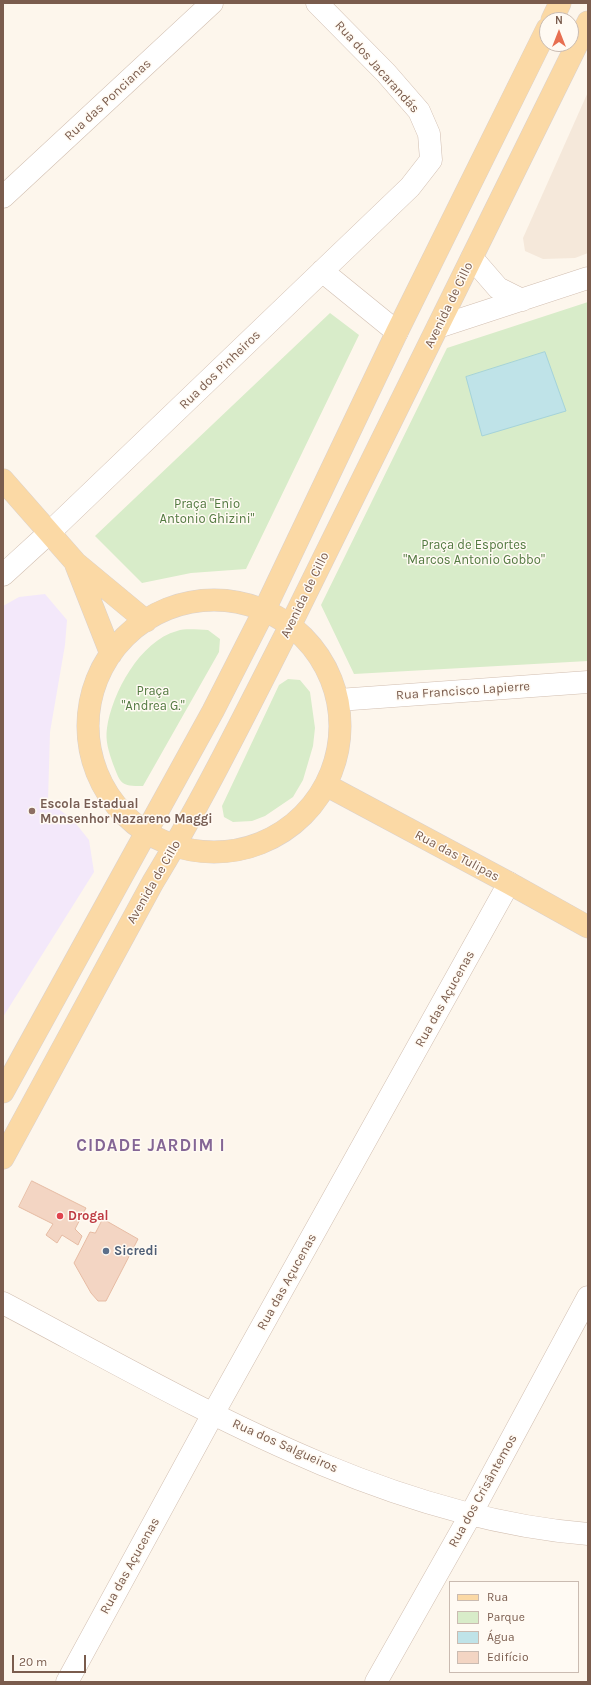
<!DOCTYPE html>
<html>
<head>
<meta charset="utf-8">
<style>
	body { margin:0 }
	#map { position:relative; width:591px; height:1685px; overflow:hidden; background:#fdf6ec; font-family:Karla,sans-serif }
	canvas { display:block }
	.frame { position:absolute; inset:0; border:4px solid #7a5c4d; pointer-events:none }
	.legend { position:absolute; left:449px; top:1581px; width:130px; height:92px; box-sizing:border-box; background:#fffaf3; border:1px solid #cabbb1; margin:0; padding:5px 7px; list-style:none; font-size:12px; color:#7a5c4d }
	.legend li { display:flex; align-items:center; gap:8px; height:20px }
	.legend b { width:20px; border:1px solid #cabbb1 }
	.north { position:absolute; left:539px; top:12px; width:40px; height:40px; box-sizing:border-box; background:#fffaf3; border:1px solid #cabbb1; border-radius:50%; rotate:0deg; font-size:11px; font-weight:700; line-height:16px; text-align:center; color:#7a5c4d }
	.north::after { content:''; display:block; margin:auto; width:14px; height:18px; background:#e76f51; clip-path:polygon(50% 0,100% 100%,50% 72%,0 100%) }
	.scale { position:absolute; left:12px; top:1655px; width:74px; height:18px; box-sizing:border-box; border:2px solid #7a5c4d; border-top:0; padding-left:5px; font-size:12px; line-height:14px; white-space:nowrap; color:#7a5c4d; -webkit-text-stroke:3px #fffaf3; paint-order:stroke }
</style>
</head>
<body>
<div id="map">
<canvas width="591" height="1685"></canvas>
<div class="frame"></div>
<ul class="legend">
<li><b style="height:5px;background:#fbd9a5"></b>Rua</li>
<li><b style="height:11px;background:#d8ecc9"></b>Parque</li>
<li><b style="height:11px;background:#bfe3e8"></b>Água</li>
<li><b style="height:11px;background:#f3d5c3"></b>Edifício</li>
</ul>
<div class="north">N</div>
<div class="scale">20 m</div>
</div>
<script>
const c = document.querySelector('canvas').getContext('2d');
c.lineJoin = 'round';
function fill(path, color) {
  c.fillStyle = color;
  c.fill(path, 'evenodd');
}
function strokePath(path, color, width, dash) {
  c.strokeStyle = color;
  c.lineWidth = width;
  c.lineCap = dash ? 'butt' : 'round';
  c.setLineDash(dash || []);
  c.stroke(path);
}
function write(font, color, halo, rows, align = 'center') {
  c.font = font + ' Karla,sans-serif';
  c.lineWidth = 3;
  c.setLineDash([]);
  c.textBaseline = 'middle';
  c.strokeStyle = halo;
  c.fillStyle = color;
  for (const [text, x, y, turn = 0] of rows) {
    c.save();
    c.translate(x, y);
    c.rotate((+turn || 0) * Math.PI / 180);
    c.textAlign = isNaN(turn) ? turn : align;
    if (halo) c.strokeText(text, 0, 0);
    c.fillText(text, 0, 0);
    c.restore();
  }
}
const residential = new Path2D(`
	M588,92V253L575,258L543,259L525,251L523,238Z`);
const education = new Path2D(`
	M45,594L67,620L65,645L50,732L48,801L73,820L89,840L94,872L3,1017V606L19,597Z`);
const green = new Path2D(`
	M588,302V661L354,674L321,605L447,348Z
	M330,313L359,335L246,569L191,573L142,583L95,536Z
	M208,630L220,639L219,652L143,786C120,786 121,784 113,764C109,752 105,741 107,728C112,693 140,641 177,631C186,628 198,630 208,630Z
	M288,679L300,680L310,692L315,728L313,746L303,780L293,797L265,816L252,821L233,822L224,817L222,806L279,685Z`);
const water = new Path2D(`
	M545,352L566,411L482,436L466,377Z`);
const building = new Path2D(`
	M32,1181L86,1208L75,1229L82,1236L78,1245L62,1235L57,1243L46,1235L53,1224L19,1207Z
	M103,1219L138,1239L106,1301H98L91,1293L74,1263L90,1232L95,1233Z`);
const minor = new Path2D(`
	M3,197L212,3
	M472,258L498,288L522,300
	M322,271L397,332
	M438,327L588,278
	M3,575L50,532L410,187L431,160L429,134L419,111L386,73L317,3
	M338,700L588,682
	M3,1303C185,1399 378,1517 588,1534
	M67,1682L213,1414L509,883
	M376,1682L471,1514L588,1297`);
const major = new Path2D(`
	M552,20L560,3
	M3,480L76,563L146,621
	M76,565L111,654
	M88 726a126 126 0 1 1 252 0a126 126 0 1 1-252 0Z
	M326,785L509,883L588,927
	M3,1092L213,711L264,611L397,332L547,29
	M3,1158L153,882C203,800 246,712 290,626L588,22`);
const markers = [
	[32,811,4,"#8d6e63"],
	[60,1216,4,"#e0444e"],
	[106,1251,4,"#5c6f8a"]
];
const streetNames = [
	["Rua dos Jacarandás",377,67,48],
	["Rua das Poncianas",108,100,-43],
	["Avenida de Cillo",449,305,-64],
	["Rua dos Pinheiros",220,370,-44],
	["Avenida de Cillo",305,595,-64],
	["Rua Francisco Lapierre",463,691,-4],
	["Rua das Tulipas",457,856,28],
	["Avenida de Cillo",154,882,-60],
	["Rua das Açucenas",445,999,-61],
	["Rua das Açucenas",287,1282,-61],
	["Rua dos Salgueiros",285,1446,24],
	["Rua dos Crisântemos",483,1491,-61],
	["Rua das Açucenas",130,1566,-61]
];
const parkNames = [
	["Praça \"Enio",207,504],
	["Antonio Ghizini\"",207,519],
	["Praça de Esportes",474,545],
	["\"Marcos Antonio Gobbo\"",474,560],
	["Praça",153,691],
	["\"Andrea G.\"",153,706]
];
const educationNames = [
	["Escola Estadual",40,804],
	["Monsenhor Nazareno Maggi",40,819]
];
const healthNames = [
	["Drogal",68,1216]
];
const serviceNames = [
	["Sicredi",114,1251]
];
const districtNames = [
	["CIDADE JARDIM I",151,1146]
];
fill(residential, '#f5e8da');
fill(education, '#f3e8fa');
fill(green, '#d8ecc9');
fill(water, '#bfe3e8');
strokePath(water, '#a5d3da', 1);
fill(building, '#f3d5c3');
strokePath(building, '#e6bba3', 1);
strokePath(minor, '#d1beb0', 23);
strokePath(major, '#dad1cd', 23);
strokePath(minor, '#fff', 22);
strokePath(major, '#fbd9a5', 22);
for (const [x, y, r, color] of markers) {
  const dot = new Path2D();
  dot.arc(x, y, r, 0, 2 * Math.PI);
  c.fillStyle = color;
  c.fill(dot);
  strokePath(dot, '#fffaf3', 1.5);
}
write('13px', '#7a5c4d', '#fffaf3', streetNames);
write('13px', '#537a41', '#fffaf3', parkNames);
write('bold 13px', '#785e54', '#fffaf3', educationNames, 'left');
write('bold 13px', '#be3a42', '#fffaf3', healthNames, 'left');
write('bold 13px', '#4e5e75', '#fffaf3', serviceNames, 'left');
c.letterSpacing = '1px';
write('bold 17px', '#846695', '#fffaf3', districtNames);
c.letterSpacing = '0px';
</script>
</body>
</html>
